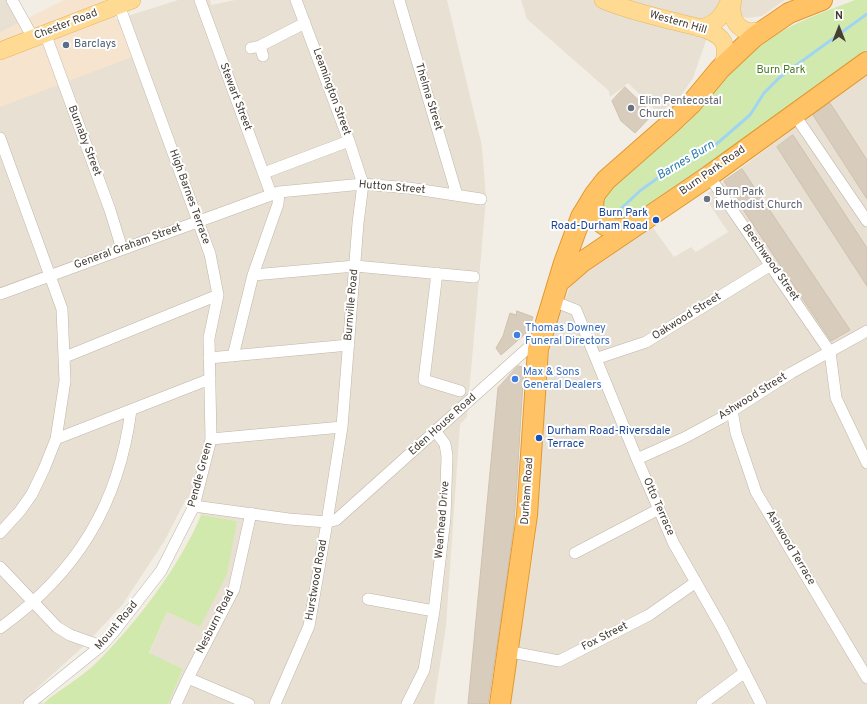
<!DOCTYPE html>
<html>
<head>
<meta charset="utf-8">
<style>
	body { margin:0 }
	#map { position:relative; width:867px; height:704px; overflow:hidden; background:#f3eee5; font-family:Overpass,sans-serif }
	canvas { display:block }
	.north { position:absolute; left:819px; top:8px; width:40px; height:40px; -webkit-text-stroke:3px #fff; paint-order:stroke; rotate:0deg; font-size:11px; font-weight:700; line-height:16px; text-align:center; color:#463e35 }
	.north::after { content:''; display:block; margin:auto; width:14px; height:18px; background:#463e35; clip-path:polygon(50% 0,100% 100%,50% 72%,0 100%) }
</style>
</head>
<body>
<div id="map">
<canvas width="867" height="704"></canvas>
<div class="north">N</div>
</div>
<script>
const c = document.querySelector('canvas').getContext('2d');
c.lineJoin = 'round';
function fill(path, color) {
  c.fillStyle = color;
  c.fill(path, 'evenodd');
}
function strokePath(path, color, width, dash) {
  c.strokeStyle = color;
  c.lineWidth = width;
  c.lineCap = dash ? 'butt' : 'round';
  c.setLineDash(dash || []);
  c.stroke(path);
}
function write(font, color, halo, rows, align = 'center') {
  c.font = font + ' Overpass,sans-serif';
  c.lineWidth = 4;
  c.setLineDash([]);
  c.textBaseline = 'middle';
  c.strokeStyle = halo;
  c.fillStyle = color;
  for (const [text, x, y, turn = 0] of rows) {
    c.save();
    c.translate(x, y);
    c.rotate((+turn || 0) * Math.PI / 180);
    c.textAlign = isNaN(turn) ? turn : align;
    if (halo) c.strokeText(text, 0, 0);
    c.fillText(text, 0, 0);
    c.restore();
  }
}
const residential = new Path2D(`
	M0,0H19L31,23L0,36Z
	M178,0H210L211,5L235,0H447L482,146L486,199L467,417L460,424L446,626L434,704H168L183,669L149,654L167,612L200,627L237,521L201,515L186,499L165,540L123,604L85,645L35,690L43,704H0V66L112,21Z
	M521,0H785L762,16L747,18L718,6L693,78L680,97L659,113L628,83L610,97L609,91L527,19Z
	M867,73V704H510L535,541L547,366L554,328L569,289L577,276L651,225L674,257L691,247L696,252L728,232L704,196Z`);
const commercial = new Path2D(`
	M64,0H105L137,55L0,107V32Z`);
const green = new Path2D(`
	M855,0H867V50L703,169L624,220L604,217L603,199C625,171 655,151 682,128C704,109 715,88 733,68C766,32 811,17 855,0Z
	M201,515L237,521L227,574L200,627L167,612L149,653L183,669L168,704H43C59,689 80,679 96,663C135,625 180,566 201,515Z`);
const stream = new Path2D(`
	M613,216L641,190L669,170L713,147L750,115L764,93L780,77L867,14`);
const building = new Path2D(`
	M625,87L653,114L635,133L621,121L612,101Z
	M830,103L867,160V199L813,115Z
	M793,135L867,248V286L777,147Z
	M742,169L850,330L831,341L724,181Z
	M517,311L533,317L530,327L525,334L501,355L496,348L503,336L510,313L516,315Z
	M518,366L524,367L517,480L514,524L503,604L488,704H468L498,388Z`);
const street = new Path2D(`
	M12,0L33,38
	M200,0L271,194
	M399,0L457,195
	M45,33L110,210L122,249
	M260,46L263,56
	M251,48L260,46L305,23
	M794,114L867,221
	M0,138L62,309L65,381L56,439L44,469L32,494L20,511L0,533
	M264,173L349,141
	M709,176L830,352L836,398L867,463
	M437,273L424,380L460,391
	M253,275L355,266L474,277
	M0,294L279,192L363,184L409,188L481,199
	M553,301L576,310L637,459L674,544L722,628L761,704
	M233,356L253,275L278,204L279,192
	M65,357L218,295
	M209,358L349,345
	M598,358L646,342L771,265
	M732,410L736,433L756,492L867,678
	M56,439L210,379
	M211,439L342,427
	M637,459L684,438L721,418L791,373L867,331
	M194,506L289,519L327,522L336,520L539,338
	M575,553L659,509
	M0,567L57,627L70,635L101,646
	M368,599L434,611
	M0,628C77,573 119,504 131,410
	M506,651L559,661L649,615L696,582
	M188,678L249,704
	M29,704L101,646L112,634L161,571L194,506L211,439L209,338L218,295L210,254L119,5
	M176,704L188,678L234,589L251,513
	M275,704L309,626L327,522L342,427L358,223L363,184L349,141L296,0
	M407,704L424,670L434,611L445,518L447,456L445,444L436,432
	M702,704L745,672`);
const primary = new Path2D(`
	M603,0C626,10 653,16 677,22C690,26 707,27 718,36C729,44 726,60 720,69
	M733,0C728,21 742,38 764,29
	M699,28C717,25 723,15 730,0
	M0,51L132,0`);
const highway = new Path2D(`
	M595,194C587,218 609,236 632,226
	M560,281L582,262L709,176L867,62
	M500,704L527,515L538,349L564,263L581,217L595,194L606,180L671,123L691,104L720,69L754,37L789,13L822,0`);
const markers = [
	[66,45,4,"#5c6f8a"],
	[631,108,4,"#6b7280"],
	[707,199,4,"#6b7280"],
	[656,220,4,"#1a4fb4"],
	[517,335,4,"#3f7fe0"],
	[515,379,4,"#3f7fe0"],
	[539,438,4,"#1a4fb4"]
];
const streetNames = [
	["Western Hill",678,23,16],
	["Chester Road",66,25,-21],
	["Leamington Street",331,92,70],
	["Stewart Street",235,97,69],
	["Thelma Street",428,97,73],
	["Burnaby Street",84,141,69],
	["Burn Park Road",713,171,-35],
	["Hutton Street",392,188,5],
	["High Barnes Terrace",189,197,70],
	["General Graham Street",128,247,-20],
	["Beechwood Street",770,263,55],
	["Burnville Road",352,305,-85],
	["Oakwood Street",687,317,-32],
	["Ashwood Street",753,397,-32],
	["Eden House Road",443,425,-42],
	["Pendle Green",201,475,-75],
	["Durham Road",528,491,-86],
	["Otto Terrace",658,507,66],
	["Wearhead Drive",443,520,-85],
	["Ashwood Terrace",790,548,59],
	["Hurstwood Road",317,580,-80],
	["Nesburn Road",216,622,-63],
	["Mount Road",117,626,-50],
	["Fox Street",605,637,-27]
];
const serviceNames = [
	["Barclays",74,45]
];
const parkNames = [
	["Burn Park",781,71]
];
const worshipNames = [
	["Elim Pentecostal",639,102],
	["Church",639,115],
	["Burn Park",715,193],
	["Methodist Church",715,206]
];
const transitNames = [
	["Burn Park",648,214],
	["Road-Durham Road",648,227],
	["Durham Road-Riversdale",547,432,"left"],
	["Terrace",547,445,"left"]
];
const shopNames = [
	["Thomas Downey",525,329],
	["Funeral Directors",525,342],
	["Max & Sons",523,373],
	["General Dealers",523,386]
];
const waterNames = [
	["Barnes Burn",686,161,-31]
];
fill(residential, '#e8e0d3');
fill(commercial, '#f6e4cf');
fill(green, '#d1e9ac');
strokePath(stream, '#9fd5f3', 3);
fill(building, '#d8ccbd');
strokePath(building, '#d0c1ad', 1);
strokePath(street, '#bfb6a8', 12);
strokePath(primary, '#e8b75f', 18);
strokePath(highway, '#e39730', 22);
strokePath(street, '#fff', 11);
strokePath(primary, '#ffda93', 17);
strokePath(highway, '#ffc365', 20);
for (const [x, y, r, color] of markers) {
  const dot = new Path2D();
  dot.arc(x, y, r, 0, 2 * Math.PI);
  c.fillStyle = color;
  c.fill(dot);
  strokePath(dot, '#fff', 1.5);
}
write('11px', '#463e35', '#fff', streetNames);
write('11px', '#4e5e75', '#fff', serviceNames, 'left');
write('11px', '#4a7a26', '#fff', parkNames);
write('11px', '#5b616d', '#fff', worshipNames, 'left');
write('11px', '#164399', '#fff', transitNames, 'right');
write('11px', '#366cbe', '#fff', shopNames, 'left');
write('italic 12px', '#297cae', '#fff', waterNames);
</script>
</body>
</html>
